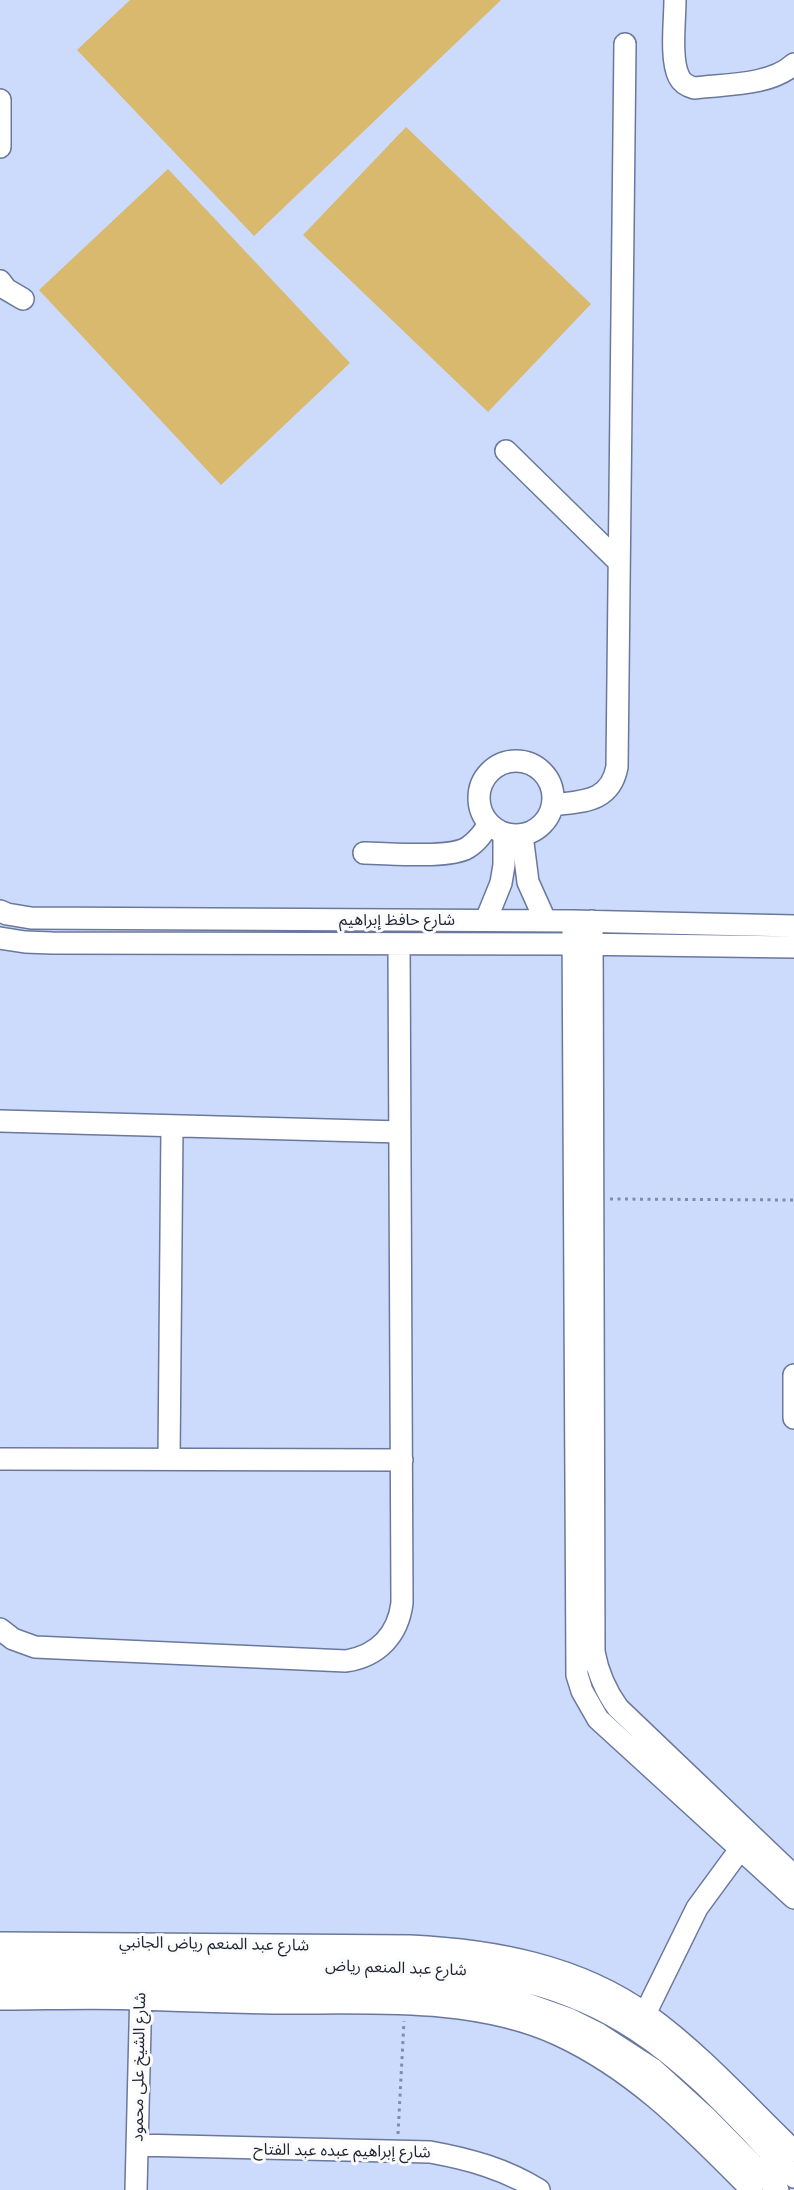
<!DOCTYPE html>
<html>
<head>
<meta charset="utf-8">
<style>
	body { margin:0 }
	canvas { display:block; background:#ccdafb }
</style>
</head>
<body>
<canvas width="794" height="2190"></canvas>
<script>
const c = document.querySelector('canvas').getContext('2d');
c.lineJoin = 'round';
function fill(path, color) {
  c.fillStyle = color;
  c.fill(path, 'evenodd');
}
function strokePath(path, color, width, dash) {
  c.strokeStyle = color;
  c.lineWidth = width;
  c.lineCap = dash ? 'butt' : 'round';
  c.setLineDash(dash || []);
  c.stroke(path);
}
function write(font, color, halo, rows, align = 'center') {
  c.font = font + ' Mulish,"Noto Sans Arabic",sans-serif';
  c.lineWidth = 6;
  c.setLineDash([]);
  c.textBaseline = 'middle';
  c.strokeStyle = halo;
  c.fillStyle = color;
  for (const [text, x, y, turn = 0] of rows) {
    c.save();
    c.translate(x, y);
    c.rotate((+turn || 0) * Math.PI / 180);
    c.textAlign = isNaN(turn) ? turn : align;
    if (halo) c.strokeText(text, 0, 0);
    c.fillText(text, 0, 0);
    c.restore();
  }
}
const green = new Path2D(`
	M130,0H501L254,236L77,50Z
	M406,127L591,304L488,412L303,235Z
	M168,169L350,363L221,485L39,290Z`);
const path = new Path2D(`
	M610,1199L794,1200
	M398,2134L404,2021`);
const minor = new Path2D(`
	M675,0C675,21 670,59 679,77C682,83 687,86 694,88C725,84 770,86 794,64
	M0,100V147
	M0,281L6,289L23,299
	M506,451L618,561
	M479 798a37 37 0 1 1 74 0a37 37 0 1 1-74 0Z
	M553,805C582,801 610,803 617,767L625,44
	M522,835L528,882L545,920
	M364,853C388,853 448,859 467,848C477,842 483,833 489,824
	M0,911L7,914L31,918L573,921L794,926
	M486,920L501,883L504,865V834
	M573,921L577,1675L582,1691L598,1719L794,1898
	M592,921L594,1652C598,1674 605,1690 618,1708L794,1876
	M0,938L25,942L52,943L573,944L794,947
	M0,1121L400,1132
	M794,1375V1418
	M0,1459L402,1460
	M169,1459L172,1126
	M0,1629L13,1639L35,1647L346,1661C378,1656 398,1635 402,1603L399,944
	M0,1943L410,1946C492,1950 578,1965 647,2015C701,2054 746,2105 794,2151
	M0,1962L410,1966C491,1969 568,1985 636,2030C696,2069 744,2126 794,2177
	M0,1981H141L441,1987L507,1997L569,2019L599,2034L653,2069L707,2118L778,2190
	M0,1999C47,1999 94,1997 141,1999C185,2001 228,2002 272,2003C365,2004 473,1995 559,2035C638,2072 691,2129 752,2190
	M640,2024L697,1908L741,1848
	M137,2145L430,2152C469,2159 505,2169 539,2190
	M136,2190L141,1987`);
const streetNames = [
	["شارع حافظ إبراهيم",397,920],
	["شارع عبد المنعم رياض الجانبي",214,1944,1],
	["شارع عبد المنعم رياض",396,1968,2],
	["شارع الشيخ على محمود",139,2067,-89],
	["شارع إبراهيم عبده عبد الفتاح",342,2151,1]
];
fill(green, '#d8b96e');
strokePath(minor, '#69789c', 24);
strokePath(path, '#828ca6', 3, [3, 4.5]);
strokePath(minor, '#fff', 21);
write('16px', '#1e2433', '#fbfbfb', streetNames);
</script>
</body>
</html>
